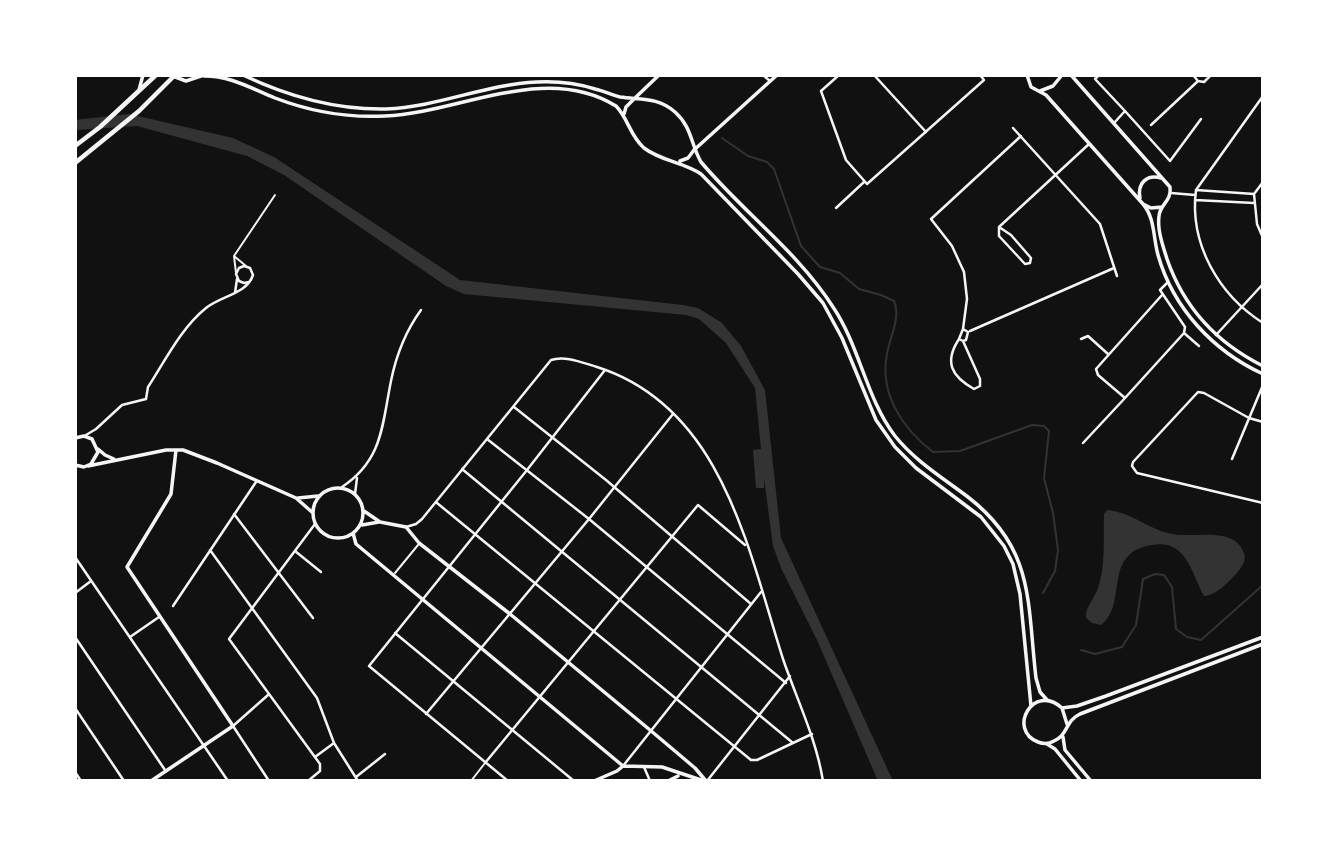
<!DOCTYPE html>
<html>
<head>
<meta charset="utf-8">
<style>
	body { margin:0 }
	#map { position:relative; width:1338px; height:856px; overflow:hidden; background:#111; font-family:Jost,sans-serif }
	canvas { display:block }
	.frame { position:absolute; inset:0; border:77px solid #fff; pointer-events:none }
</style>
</head>
<body>
<div id="map">
<canvas width="1338" height="856"></canvas>
<div class="frame"></div>
</div>
<script>
const c = document.querySelector('canvas').getContext('2d');
c.lineJoin = 'round';
function fill(path, color) {
  c.fillStyle = color;
  c.fill(path, 'evenodd');
}
function strokePath(path, color, width, dash) {
  c.strokeStyle = color;
  c.lineWidth = width;
  c.lineCap = dash ? 'butt' : 'round';
  c.setLineDash(dash || []);
  c.stroke(path);
}
const water = new Path2D(`
	M129,114L233,138L274,157L460,280L683,305L698,308L722,323L741,346L765,390L781,538L893,781H878L817,640L781,568L773,546L764,478V488H756L753,450L761,449L755,388L726,343L699,319L686,315L464,294L446,286L284,175L247,156L137,126L75,130V120Z
	M1107,510C1136,514 1142,526 1168,533C1189,540 1232,525 1243,551C1248,561 1241,568 1235,575C1226,584 1217,595 1204,596C1191,573 1187,539 1152,545C1101,553 1129,604 1101,625L1092,623L1086,618C1085,607 1095,598 1098,588C1106,565 1103,538 1104,514Z`);
const stream = new Path2D(`
	M722,138L748,156L767,162L774,169L801,246L820,267L840,273L859,289L881,295L894,301C901,318 890,336 887,354C879,394 903,429 933,452L960,451L1032,425L1044,426L1049,431L1044,478L1053,513L1058,550L1055,571L1043,593
	M1081,650L1095,654L1122,647L1136,625L1143,579L1155,574L1164,575L1172,587L1176,629L1187,637L1201,640L1263,585`);
const service = new Path2D(`
	M234,256L275,195
	M236,273L234,256L246,266`);
const pedestrian = new Path2D(`
	M395,573L418,545
	M471,781L485,763`);
const minor = new Path2D(`
	M763,75L770,81
	M839,75L821,91L846,160L867,184L984,80L980,75
	M874,75L926,132
	M1099,75L1095,79L1125,111L1114,123
	M1193,75L1198,81L1204,82L1211,75
	M1263,96L1196,190C1189,244 1219,295 1263,323
	M1125,111L1170,161L1201,119
	M1151,125L1198,81
	M1013,128L1100,224L1117,276
	M1263,182L1254,194L1257,224L1263,238
	M1196,190L1254,194
	M1171,193L1195,195
	M1195,200L1254,203
	M836,208L864,182
	M999,227L1011,235L1031,258L1030,263L1025,264L999,236V227L1089,144
	M235,293L237,279
	M963,329L968,332L966,340L963,341L959,339L963,329L967,299L964,272L952,246L931,219L1021,136
	M970,331L1114,268
	M1184,333L1199,346
	M1216,335L1263,284
	M959,339C944,362 951,376 974,389L980,386V379L963,341
	M1081,339L1088,336L1108,354
	M1125,398L1184,333L1185,327L1160,290L1168,282
	M514,407L606,480L751,604
	M1263,422L1249,418L1204,393L1198,392L1133,462L1132,466L1137,473L1263,503
	M86,435L96,429L122,405L146,399L148,387C165,361 181,328 206,308C220,296 247,294 253,275L250,268L244,266L239,268L236,274L239,281L244,283L249,282
	M487,439L589,519L786,683
	M1083,443L1125,398L1098,375L1096,369L1162,295
	M1232,459L1263,385
	M462,469L793,743
	M342,487C383,460 382,425 391,381C396,356 405,332 421,310
	M355,494L357,478
	M437,503L751,760H757L812,734
	M234,514L313,618
	M406,527L416,524L422,519L551,360C565,355 583,363 597,367C723,407 748,550 783,659C797,700 816,738 823,781
	M210,550L317,698L334,743L358,781
	M295,551L321,572
	M75,557L228,781
	M75,593L91,581
	M173,606L256,482
	M395,633L574,781
	M75,637L165,770
	M130,637L159,617
	M268,695L233,726L269,781
	M75,708L124,781
	M426,714L589,519L673,414
	M315,757L334,743
	M485,763L698,505L745,545
	M623,766L761,592
	M644,767L650,781
	M75,772L81,781
	M356,777L385,754
	M308,781L320,771V764L229,639L315,524
	M508,781L369,666L527,470L605,370
	M707,781L790,676`);
const tertiary = new Path2D(`
	M1027,75L1031,87L1046,95L1143,204L1151,208L1162,207
	M1071,75L1170,187C1172,201 1160,204 1159,216C1157,230 1163,246 1167,259C1184,308 1217,343 1263,366
	M139,90L143,75
	M1040,91L1053,86L1062,75
	M636,97L659,75
	M694,150L777,75
	M1140,198C1137,183 1147,174 1161,178
	M1143,204C1155,218 1153,237 1158,255C1173,308 1213,351 1263,374
	M75,438L84,436L92,439L98,452L91,464L84,467L75,465
	M98,449L105,455L114,459
	M88,466L166,450H183L217,463L296,498L313,513
	M313 513a25 25 0 1 1 50 0a25 25 0 1 1-50 0Z
	M298,498L318,496
	M364,511L380,522L406,527L419,543L510,614L650,730L695,768L706,781
	M362,525L379,522
	M353,533L356,544L623,766
	M151,781L233,726L127,567L171,494L176,450
	M594,781L617,771L623,766L662,767L704,781
	M668,781L678,776`);
const secondary = new Path2D(`
	M170,75L186,81L204,75
	M243,75C289,97 335,110 386,109C438,107 486,84 537,82C557,81 576,83 595,89C604,91 612,95 620,97C641,100 658,97 675,112C692,127 691,145 701,162C743,212 798,252 833,307C860,347 866,398 895,436C915,461 943,478 968,497C1035,549 1027,602 1036,678L1040,692L1048,701
	M204,76C231,76 250,88 275,98C309,111 348,118 385,116C459,113 545,62 616,106C628,118 630,136 644,148C661,161 683,162 701,174L798,274L823,303L842,338L876,420L895,447L916,468L981,517L1004,546L1013,564L1020,594L1031,706
	M624,114L626,107L635,98
	M680,161L688,158L694,150
	M1062,708L1077,706L1106,696L1263,637
	M1067,724L1062,708C1033,682 1007,730 1038,742C1043,744 1049,744 1054,741C1068,735 1065,721 1080,714L1263,644
	M1063,737L1065,750L1091,781
	M1047,744L1055,749L1081,781`);
const primary = new Path2D(`
	M75,146L100,127L156,75
	M75,163L139,111L175,75`);
fill(water, '#333');
strokePath(stream, '#333', 2);
strokePath(service, '#f5f5f5', 2);
strokePath(pedestrian, '#f5f5f5', 2);
strokePath(minor, '#f5f5f5', 2.5);
strokePath(tertiary, '#f5f5f5', 3.5);
strokePath(secondary, '#f5f5f5', 3.5);
strokePath(primary, '#f5f5f5', 4.5);
</script>
</body>
</html>
